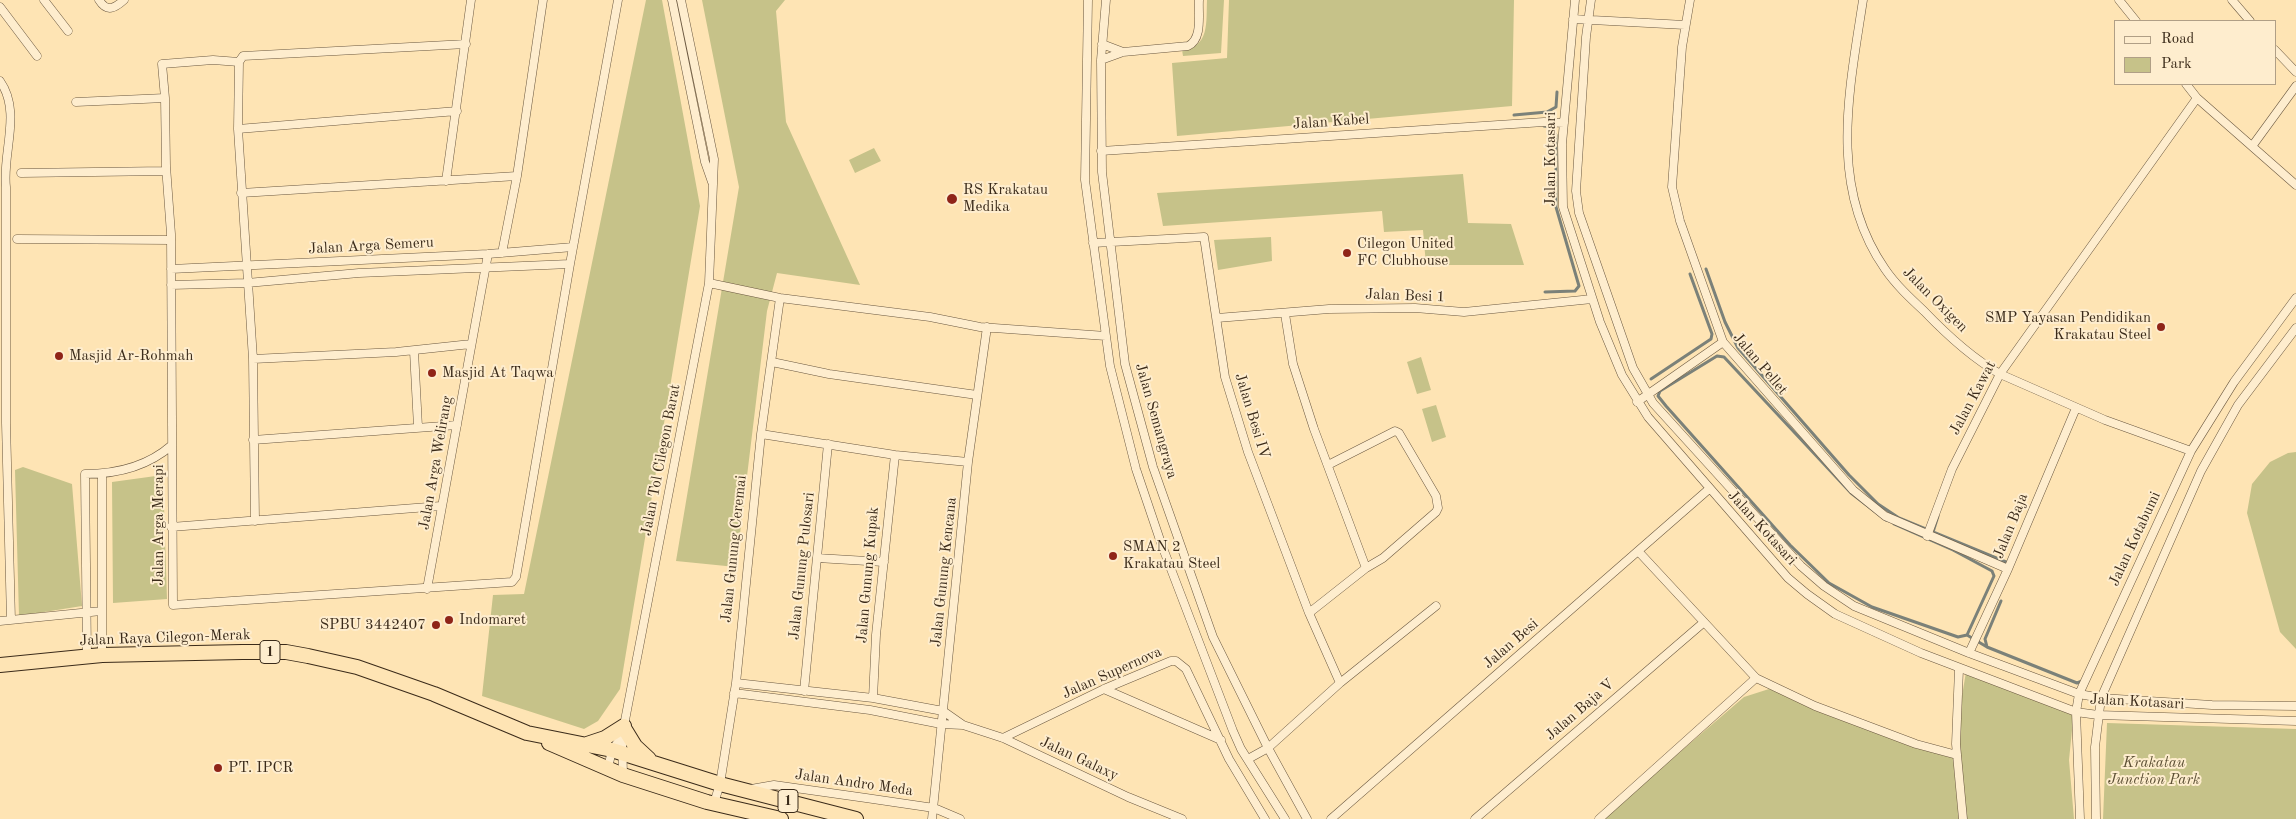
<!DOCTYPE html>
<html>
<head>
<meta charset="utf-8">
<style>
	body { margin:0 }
	#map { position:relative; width:2296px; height:819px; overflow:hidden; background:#fee4b4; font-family:"Old Standard TT",serif }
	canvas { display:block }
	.legend { position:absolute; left:2114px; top:20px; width:162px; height:65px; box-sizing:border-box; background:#feedce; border:1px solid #b09f86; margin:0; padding:6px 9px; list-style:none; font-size:15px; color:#3a2a19 }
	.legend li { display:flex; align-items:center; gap:10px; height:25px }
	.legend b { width:25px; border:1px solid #b09f86 }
</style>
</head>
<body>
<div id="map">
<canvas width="2296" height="819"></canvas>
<ul class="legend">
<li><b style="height:6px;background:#feedce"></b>Road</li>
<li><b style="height:14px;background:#c6c289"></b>Park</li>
</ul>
</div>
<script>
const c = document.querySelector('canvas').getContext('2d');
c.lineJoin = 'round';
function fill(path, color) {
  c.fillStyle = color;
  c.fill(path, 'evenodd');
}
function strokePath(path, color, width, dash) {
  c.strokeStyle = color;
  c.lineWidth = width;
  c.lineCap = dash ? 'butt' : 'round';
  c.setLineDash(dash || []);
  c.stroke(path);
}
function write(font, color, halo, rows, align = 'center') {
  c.font = font + ' "Old Standard TT",serif';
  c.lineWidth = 4;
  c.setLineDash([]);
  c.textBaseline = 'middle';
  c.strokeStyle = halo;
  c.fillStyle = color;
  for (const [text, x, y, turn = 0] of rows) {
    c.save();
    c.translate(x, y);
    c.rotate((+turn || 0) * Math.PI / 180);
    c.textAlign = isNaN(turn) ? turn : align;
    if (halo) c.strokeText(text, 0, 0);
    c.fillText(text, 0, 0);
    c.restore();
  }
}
const green = new Path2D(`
	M646,0H662L700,206L620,689L598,721L584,729L482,696L493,595L524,594Z
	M702,0H785L776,11L786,122L860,285L777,273L767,311L736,567L676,561L739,187Z
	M1207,0H1224L1221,53L1183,56L1182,50C1210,47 1206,22 1207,0Z
	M1229,0H1514L1512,106L1177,136L1172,63L1227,58Z
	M874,148L881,161L855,173L849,160Z
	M1463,174L1468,223L1511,224L1524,265H1426L1423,230L1384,232L1382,211L1163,226L1157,193Z
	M1271,237L1272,261L1218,270L1214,240Z
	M1421,357L1431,390L1417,394L1407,362Z
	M1436,405L1446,437L1432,442L1422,409Z
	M2296,452V649L2280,632L2247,513L2252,484L2270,462L2288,453Z
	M23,467L72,484L82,606L19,616L15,470Z
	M163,475L167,599L113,603L112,482Z
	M1966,672L2074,710L2069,760L2074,819H1602L1744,697L1769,689L1952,756Z
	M2107,723L2296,729V819H2103Z`);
const stream = new Path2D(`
	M1514,115L1547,112L1556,107L1557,92
	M1544,126L1551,127L1556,135V207L1579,286L1575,291L1545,292
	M1706,269L1725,322L1738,348L1849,475L1878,504L1899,518L1933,532
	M1651,379L1711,339L1712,334L1690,274
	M1938,516L1933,532L2006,562
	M1886,520L1851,493L1724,357L1717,356L1660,391L1658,396L1666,406L1790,545L1829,583L1872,607L1958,637L1967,635L1987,647
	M1894,524L1953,550L1992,571L1994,576L1967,635
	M2001,601L1985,639L1987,647L2077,683L2082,681`);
const minor = new Path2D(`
	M44,0L68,31
	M99,0C107,13 115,8 124,0
	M672,0L705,162L712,182
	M1088,0L1085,180L1110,366L1136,469L1161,543L1233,731L1241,749L1285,819
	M1106,0L1101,60L1102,172L1125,364L1153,467L1213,637L1268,748L1307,819
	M1575,0L1562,144L1563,207L1600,322L1622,375L1648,417L1788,578L1807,594L1835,614L1921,653L2076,712L2098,715L2296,721
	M1591,0L1586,37L1576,191L1579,213L1633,368L1653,403L1801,566L1824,586L1854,606L1969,653L2079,694L2101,698L2212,705L2296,706
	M1690,0L1682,47L1672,187L1680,221L1723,342L1853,490L1885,516L2008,569
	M1863,0C1849,92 1828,187 1885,269C1896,285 1910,298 1924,311C1946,334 1972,358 2000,374L2105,420L2191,451
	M2119,0L2136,21
	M2232,0L2250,21
	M0,7L37,56
	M1573,19L1685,25
	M1102,44L1123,52
	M2275,50L2296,72
	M1101,60L1123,52L1188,46C1203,39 1198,14 1199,0
	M0,81C22,112 2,153 6,187V423L11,620
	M165,98L166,166L171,234L173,605L512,582L516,577L570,264L618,0
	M2197,98L2296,185
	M76,102L165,98L162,64L213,60L239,62
	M238,129L457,111
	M2253,145L2296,86
	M1101,151L1544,122L1564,123
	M21,173L166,171
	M446,181L471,0
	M241,193L517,176
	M17,239L171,240
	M1093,243L1204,237L1225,377L1248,452L1309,613L1340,683
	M502,253L517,176L543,0
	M171,269L488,254L573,247
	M709,283L780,298L930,317L980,327L1106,336
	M171,285L247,283L359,273L570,264
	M1285,314L1293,364L1314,429L1366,568L1309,613
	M1217,318L1329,309L1415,308L1464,312L1592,299
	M414,351L418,427
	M253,359L396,352L471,344
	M772,362L829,374L977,395
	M1637,402L1723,342
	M761,434L895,455L968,462
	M253,440L457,425
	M1328,465L1395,431L1399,433L1436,496L1438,508L1436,512L1383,558L1366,568
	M255,521L253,359L238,129L239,62L243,56L466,44
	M171,527L441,506
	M1927,536L1952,469L2000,374L2197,98L2186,84
	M1638,551L1756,678L1815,706L1916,744L1957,755
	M817,558L884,562
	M427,589L488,254
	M0,621L101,611
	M1969,653L2008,569L2076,408
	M102,655V474
	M87,656L85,474C117,474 147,467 172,445
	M1959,669L1956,744L1963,819
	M736,683L873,698L943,711L963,725L1003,738L1128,797L1182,819
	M1104,689L1221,740
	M804,691L828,444
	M734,693L870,710L941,724L963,725
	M873,698L876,635L895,455
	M1003,738L1104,689L1171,661H1176L1186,669L1229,759L1265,819
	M1248,759L1268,748L1340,683L1436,606
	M608,768L612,750L622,736
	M623,775L622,736L709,283L714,159L681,0
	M751,789L774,785L866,798L934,808L960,819
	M714,803L720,784L736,683L761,434L780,298
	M932,819L968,462L987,327
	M1331,819L1709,489
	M1475,819L1703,623
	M1599,819L1756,678
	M2080,819L2076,712L2079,694L2191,451L2234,382L2296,298
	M2096,819L2095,747L2101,698L2201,471L2238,405L2296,328`);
const trunk = new Path2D(`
	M0,665L102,655L242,652H286L308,656L357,667L434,694L527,733L612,750L720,784L856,819
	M624,728L635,746L649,759
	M549,743L623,775L707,802L781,819
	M587,744L605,738L624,726`);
const markers = [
	[952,199,6,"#8f2418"],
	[1347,253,5,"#8f2418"],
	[2161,327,5,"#8f2418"],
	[59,356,5,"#8f2418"],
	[432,373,5,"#8f2418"],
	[1113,556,5,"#8f2418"],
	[449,620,5,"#8f2418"],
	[436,625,5,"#8f2418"],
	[218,768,5,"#8f2418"]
];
const shields = [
	[270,652,20],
	[788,801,20]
];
const shieldNames = [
	["1",270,652],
	["1",788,801]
];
const streetNames = [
	["Jalan Kabel",1331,122,-4],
	["Jalan Kotasari",1551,159,-90],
	["Jalan Arga Semeru",371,246,-3],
	["Jalan Besi 1",1405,296,2],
	["Jalan Oxigen",1935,300,45],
	["Jalan Pellet",1760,364,50],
	["Jalan Kawat",1973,398,-62],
	["Jalan Besi IV",1252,416,73],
	["Jalan Semangraya",1156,421,74],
	["Jalan Tol Cilegon Barat",661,460,-79],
	["Jalan Arga Welirang",436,463,-80],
	["Jalan Arga Merapi",159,525,-90],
	["Jalan Baja",2011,526,-68],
	["Jalan Kotasari",1762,528,48],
	["Jalan Kotabumi",2135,539,-65],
	["Jalan Gunung Ceremai",734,549,-84],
	["Jalan Gunung Pulosari",802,566,-84],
	["Jalan Gunung Kencana",944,572,-84],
	["Jalan Gunung Kupak",868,575,-85],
	["Jalan Raya Cilegon-Merak",165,638,-2],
	["Jalan Besi",1511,644,-41],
	["Jalan Supernova",1112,673,-24],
	["Jalan Kotasari",2137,702,3],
	["Jalan Baja V",1580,710,-41],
	["Jalan Galaxy",1079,759,25],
	["Jalan Andro Meda",854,783,8]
];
const poiNames = [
	["RS Krakatau",963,190],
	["Medika",963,207],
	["Cilegon United",1357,244],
	["FC Clubhouse",1357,261],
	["SMP Yayasan Pendidikan",2151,318,"right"],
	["Krakatau Steel",2151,335,"right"],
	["Masjid Ar-Rohmah",69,356],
	["Masjid At Taqwa",442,373],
	["SMAN 2",1123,547],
	["Krakatau Steel",1123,564],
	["Indomaret",459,620],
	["SPBU 3442407",426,625,"right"],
	["PT. IPCR",228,768]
];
const parkNames = [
	["Krakatau",2154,763],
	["Junction Park",2154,780]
];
fill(green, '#c6c289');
strokePath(stream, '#7b8179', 3);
strokePath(minor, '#6b5840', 9);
strokePath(trunk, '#3a2a19', 16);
strokePath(minor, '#feedce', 8);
strokePath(trunk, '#fee4b4', 14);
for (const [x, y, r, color] of markers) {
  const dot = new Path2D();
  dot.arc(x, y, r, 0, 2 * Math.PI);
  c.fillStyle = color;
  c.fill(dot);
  strokePath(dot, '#feedce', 2);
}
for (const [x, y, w] of shields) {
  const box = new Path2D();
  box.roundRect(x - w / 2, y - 11.5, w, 23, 4);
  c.fillStyle = '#feedce';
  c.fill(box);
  strokePath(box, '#3a2a19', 1);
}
write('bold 14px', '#3a2a19', null, shieldNames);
write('15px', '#3a2a19', '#feedce', streetNames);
write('15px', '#3a2a19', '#feedce', poiNames, 'left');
write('italic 15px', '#5d5035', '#feedce', parkNames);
</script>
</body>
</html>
